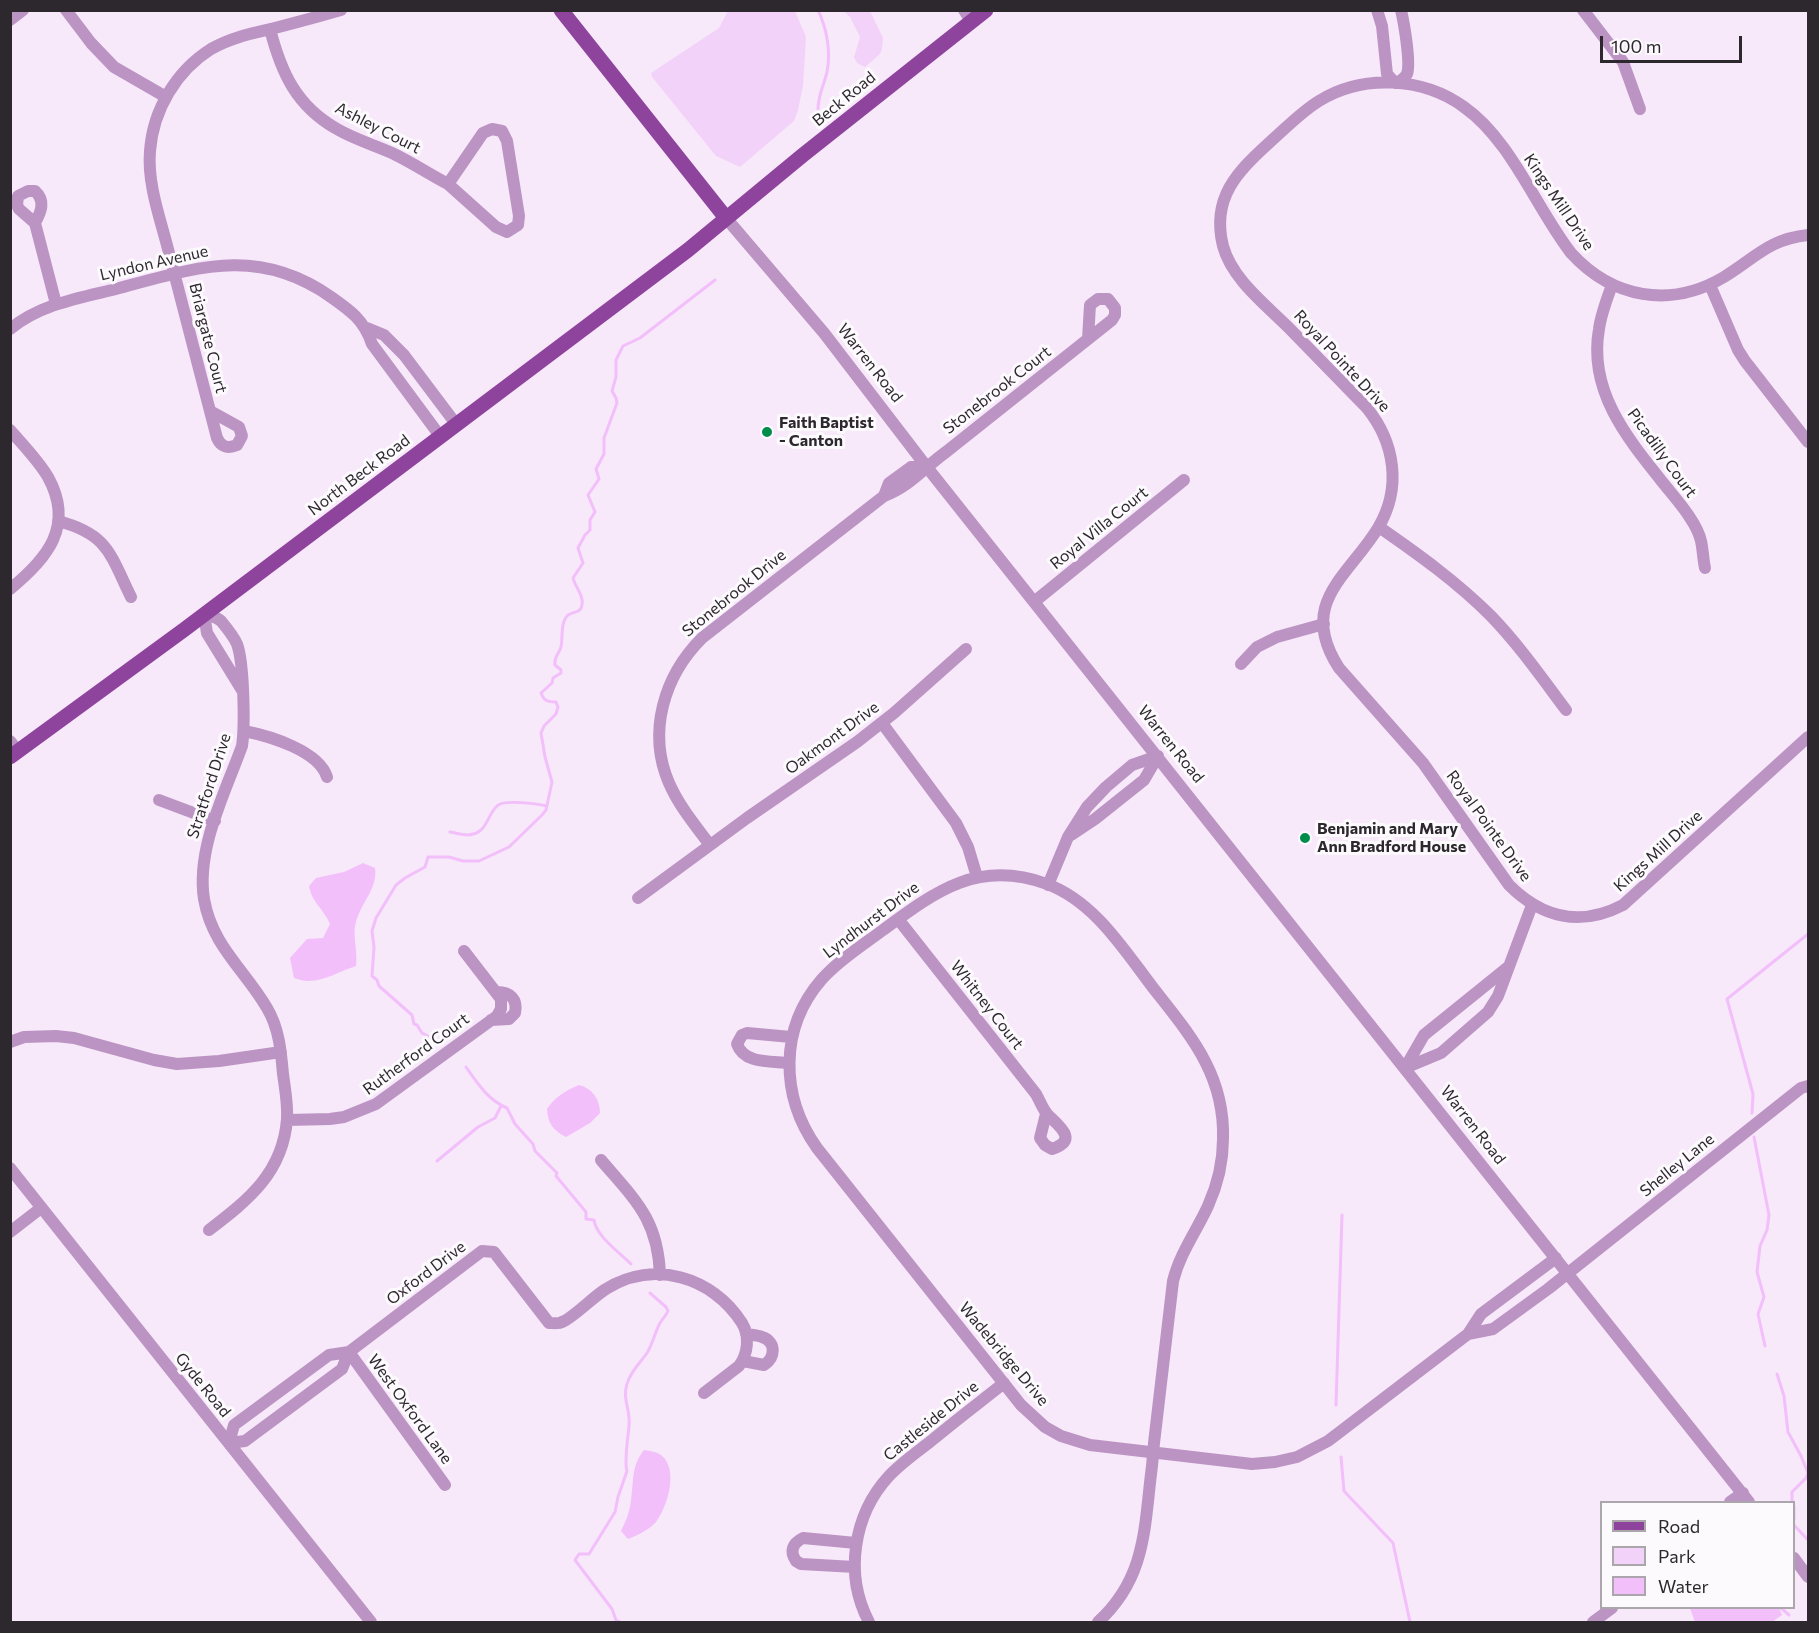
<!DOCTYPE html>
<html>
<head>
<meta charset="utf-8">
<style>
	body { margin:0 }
	#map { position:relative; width:1819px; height:1633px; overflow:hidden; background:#f7e9fa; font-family:Commissioner,sans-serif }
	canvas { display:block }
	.frame { position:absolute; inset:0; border:12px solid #2d282e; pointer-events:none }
	.legend { position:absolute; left:1600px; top:1501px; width:195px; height:108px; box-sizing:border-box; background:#fdfafe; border:2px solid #aaa6ab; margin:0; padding:8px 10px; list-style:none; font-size:18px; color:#2d282e }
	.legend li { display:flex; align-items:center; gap:12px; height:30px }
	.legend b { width:30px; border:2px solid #aaa6ab }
	.scale { position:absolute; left:1600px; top:36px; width:142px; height:27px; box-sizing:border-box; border:3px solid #2d282e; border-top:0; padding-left:8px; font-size:18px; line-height:21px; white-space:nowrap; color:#2d282e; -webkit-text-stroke:4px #fdfafe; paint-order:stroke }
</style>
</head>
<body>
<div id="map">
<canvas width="1819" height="1633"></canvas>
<div class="frame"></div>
<ul class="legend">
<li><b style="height:8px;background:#8e449d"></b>Road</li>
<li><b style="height:16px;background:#f3d2fa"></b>Park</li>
<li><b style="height:16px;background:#f2bffb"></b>Water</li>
</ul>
<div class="scale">100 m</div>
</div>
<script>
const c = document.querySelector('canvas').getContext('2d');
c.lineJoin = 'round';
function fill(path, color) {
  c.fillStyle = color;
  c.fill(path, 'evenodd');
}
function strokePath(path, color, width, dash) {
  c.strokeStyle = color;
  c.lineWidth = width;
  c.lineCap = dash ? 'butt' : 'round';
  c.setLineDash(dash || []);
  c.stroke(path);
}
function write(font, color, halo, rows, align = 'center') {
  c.font = font + ' Commissioner,sans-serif';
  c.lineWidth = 6;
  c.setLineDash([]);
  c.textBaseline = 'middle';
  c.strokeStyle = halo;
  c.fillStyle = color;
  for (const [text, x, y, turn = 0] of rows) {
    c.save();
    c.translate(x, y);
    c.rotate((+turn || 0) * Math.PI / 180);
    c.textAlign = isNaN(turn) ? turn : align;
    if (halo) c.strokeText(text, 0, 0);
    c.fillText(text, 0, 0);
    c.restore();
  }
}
const green = new Path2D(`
	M728,11H795L806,37L803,86L798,110L794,121L740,167L716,156L652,77L651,73L719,28Z
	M844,11H870L883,38L882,49L880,54L865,67L857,63L854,57L860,37L850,17Z`);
const water = new Path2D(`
	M363,863L375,868C378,888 361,903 356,922C352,933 358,952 356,966C334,973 317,987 294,978L290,958L307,939L323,938L330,924C324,909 312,903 309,886L316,878L344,872Z
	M579,1085C592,1088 600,1099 600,1113L590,1123L566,1137C553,1130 548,1124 547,1109C555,1097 565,1091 579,1085Z
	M644,1450C651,1451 660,1452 665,1459C677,1475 667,1507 656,1522C649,1530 638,1535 628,1539L621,1531C626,1521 630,1511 631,1500C634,1481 631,1466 644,1450Z
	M1690,1608H1779L1782,1615L1772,1622H1695Z`);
const stream = new Path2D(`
	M818,10C827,29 831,52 827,72C824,85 818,95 818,109
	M450,832C458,833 466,837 473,834C487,831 488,814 497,806C503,799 538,804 547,806
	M430,1037L422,1033L417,1025L414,1024L412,1015L379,986L377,980L372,976L374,947L372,931L376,918L396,885L405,878L425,867L428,857H449L463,861H479L509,847L542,815L546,810L552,782L545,757L541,733L544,726L556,714L558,707L556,702C548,702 544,701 541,693L552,683L553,678L561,673V670L555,665C554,656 559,654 561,647C563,638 560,623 568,615C574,611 581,613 582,605C584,595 575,587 573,578L583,563L578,548L585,535L590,530V520L595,512L588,495L599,479L596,469L604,454V438L617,403L616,398L612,391L616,377V360L623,346L640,338L715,280
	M466,1067C478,1084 488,1100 507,1108L515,1124L533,1144L535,1151L557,1173L556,1176L586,1212V1219L594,1220C596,1236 619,1252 631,1264
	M1752,1113L1753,1094L1727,999L1808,934
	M1754,1137L1769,1215L1767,1230L1760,1246L1757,1272L1764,1297L1758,1314L1765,1346
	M437,1161L478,1127L495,1118L501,1106
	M1777,1374L1784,1396L1788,1432L1801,1456L1808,1473L1806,1478L1792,1492V1502
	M1336,1405L1342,1215
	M1341,1457L1344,1491L1393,1543L1410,1622
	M1794,1506V1519
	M1794,1525L1808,1540
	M1781,1608L1789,1615
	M620,1622L616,1620L612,1609L575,1560L579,1554H589L615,1512L618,1497L627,1471C624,1463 628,1437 629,1426C631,1411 622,1399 627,1384C630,1372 640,1363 647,1353C653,1343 655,1332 660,1323C663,1318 666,1316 668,1311L666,1307L650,1293`);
const minor = new Path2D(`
	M66,10L91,43L114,67L166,97
	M964,10L971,21
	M1377,10L1382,26L1387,74L1395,83
	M1583,10L1623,62L1640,109
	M10,20L23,10
	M270,29C281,72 296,106 337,129C354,139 374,145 392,153C411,162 429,174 448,184
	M1395,83C1401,81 1404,79 1407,74C1411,63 1404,23 1401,10
	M492,129L502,131L507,141L519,216L518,225L507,232L496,227L448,184L483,133Z
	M726,218L824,333L926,466L1749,1502
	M35,223C41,212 46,201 35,191H28L18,196L17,205L19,209L35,223L56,304
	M1808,235C1769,239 1755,258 1724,277C1670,309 1612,298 1571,253C1536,208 1511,140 1464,107C1423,77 1362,74 1319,101C1301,112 1286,128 1270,142C1237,172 1211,198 1223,246C1232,279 1265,304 1288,327C1314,354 1341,381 1367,408C1395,443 1402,488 1378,528C1348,577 1297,603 1339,668L1423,763L1509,885C1542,918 1581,927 1623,905L1808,737
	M1612,285C1607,299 1601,314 1599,329C1588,391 1627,438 1664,484C1676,499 1697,522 1701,541C1703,550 1703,559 1705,568
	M1710,285L1738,350L1745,361L1808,442
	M367,328L384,335L404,355L456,424
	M10,329C41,304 79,298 116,289C195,268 257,245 331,297C351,311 364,320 372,344L440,436
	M210,411L239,427L242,436L237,445C228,449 221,447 217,438C201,378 186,317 170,257C162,223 147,186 150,151C153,110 176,71 211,49C230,38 249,34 271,29C294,23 317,17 341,10
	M10,430C23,445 38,460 48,477C75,526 47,559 10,589
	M884,496L889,483L911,467L926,466
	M58,521C108,534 110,554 131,597
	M1379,527C1418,554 1457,582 1491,616C1519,645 1542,678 1566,710
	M1034,602L1184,480
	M1241,664L1257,647L1277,637L1324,624
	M882,723L956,823L968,847L977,877
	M244,731C270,736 319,751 327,777
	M10,741L18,751
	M159,800L215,821
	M1071,835L1095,819L1144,780L1158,756
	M710,845C695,825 679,806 669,783C647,732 664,676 702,638L884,496C909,487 925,467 946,452L1112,320L1115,315V308L1108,299H1098L1090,305L1088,339
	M1048,885L1068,837L1087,807L1106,787L1132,765L1158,756
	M638,898L747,818L857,742L894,713L966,649
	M898,919L1036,1094C1040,1101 1043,1110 1048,1115C1059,1126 1079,1140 1052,1149L1045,1145L1040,1138L1046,1114
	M491,1020L509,1019L515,1013C518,999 510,992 497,992
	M10,1042L24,1037L56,1036L74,1038L154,1060L177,1064L219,1061L281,1052
	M789,1063C770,1061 744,1064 737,1044L742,1035L747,1033L791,1037
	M1405,1068L1441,1053L1488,1012L1498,996L1532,905
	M1405,1068L1424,1035L1507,968
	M287,1120L330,1119L344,1117L376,1104L497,1016L501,1009V999L464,951
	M601,1160C635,1200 658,1219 660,1275
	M10,1168L371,1622
	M209,1230C248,1200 283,1173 287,1119C288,1104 285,1089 283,1074C281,1051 279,1028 267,1008C245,970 212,946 204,899C196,849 225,793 242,746C245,726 244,663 237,644C234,637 226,627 221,621C217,617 210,616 204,614L207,633L242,690
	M10,1232L41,1208
	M1468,1334L1493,1329L1548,1289L1801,1088L1808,1086
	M349,1352L342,1369L245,1441L229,1443L234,1425L329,1355L349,1352L482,1251L494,1252L549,1323C552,1323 559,1324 562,1322C573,1318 594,1296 606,1289C654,1259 713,1277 742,1323C750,1336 748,1354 739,1366L704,1393
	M349,1352L445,1485
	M743,1361L764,1365C775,1358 777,1342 762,1337C757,1335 751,1335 746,1334
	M1730,1502L1743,1493
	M1794,1558L1808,1577
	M855,1567L801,1564L796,1561C789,1551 793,1543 803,1538L856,1543
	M869,1622C844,1575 853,1515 889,1476C901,1463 917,1452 931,1441C955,1421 980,1402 1004,1383
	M1098,1622C1147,1577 1144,1527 1152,1466L1154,1443L1173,1281C1180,1253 1196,1232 1208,1206C1217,1186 1223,1162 1223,1139C1225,1075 1191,1036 1154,989C1124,950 1095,902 1047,884C978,859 936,891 883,930C863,945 839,960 822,979C779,1028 780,1096 817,1148L1021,1405L1045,1427L1061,1436L1090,1445L1252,1464L1275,1462L1297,1457L1328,1441L1468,1334L1481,1314L1556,1258
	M1593,1622L1612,1608`);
const major = new Path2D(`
	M561,10L726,218
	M10,757L185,629L688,250L803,155L986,10`);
const markers = [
	[767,432,6,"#008d4b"],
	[1305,838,6,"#008d4b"]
];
const streetNames = [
	["Beck Road",844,99,-39],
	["Ashley Court",378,128,27],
	["Kings Mill Drive",1559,202,56],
	["Lyndon Avenue",154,263,-13],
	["Briargate Court",208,338,76],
	["Royal Pointe Drive",1342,361,47],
	["Warren Road",870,363,52],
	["Stonebrook Court",997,390,-38],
	["Picadilly Court",1662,453,54],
	["North Beck Road",359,475,-37],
	["Royal Villa Court",1099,528,-39],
	["Stonebrook Drive",734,593,-39],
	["Oakmont Drive",832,738,-36],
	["Warren Road",1171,744,51],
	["Stratford Drive",209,786,-72],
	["Royal Pointe Drive",1489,826,54],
	["Kings Mill Drive",1658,851,-42],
	["Lyndhurst Drive",871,920,-37],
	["Whitney Court",987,1005,52],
	["Rutherford Court",416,1054,-36],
	["Warren Road",1473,1125,52],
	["Shelley Lane",1677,1165,-39],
	["Oxford Drive",426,1273,-37],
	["Wadebridge Drive",1004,1354,50],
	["Gyde Road",203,1385,51],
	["West Oxford Lane",410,1409,54],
	["Castleside Drive",931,1421,-39]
];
const poiNames = [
	["Faith Baptist",779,423],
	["- Canton",779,441],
	["Benjamin and Mary",1317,829],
	["Ann Bradford House",1317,847]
];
fill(green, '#f3d2fa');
fill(water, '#f2bffb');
strokePath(stream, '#f2bffb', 3);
strokePath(minor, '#bc94c4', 12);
strokePath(major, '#8e449d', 15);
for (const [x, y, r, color] of markers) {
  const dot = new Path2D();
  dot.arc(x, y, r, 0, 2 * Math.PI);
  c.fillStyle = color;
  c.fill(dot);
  strokePath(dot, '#fdfafe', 2);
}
write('16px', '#2d282e', '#fdfafe', streetNames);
write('bold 16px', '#2d282e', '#fdfafe', poiNames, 'left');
</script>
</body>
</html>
